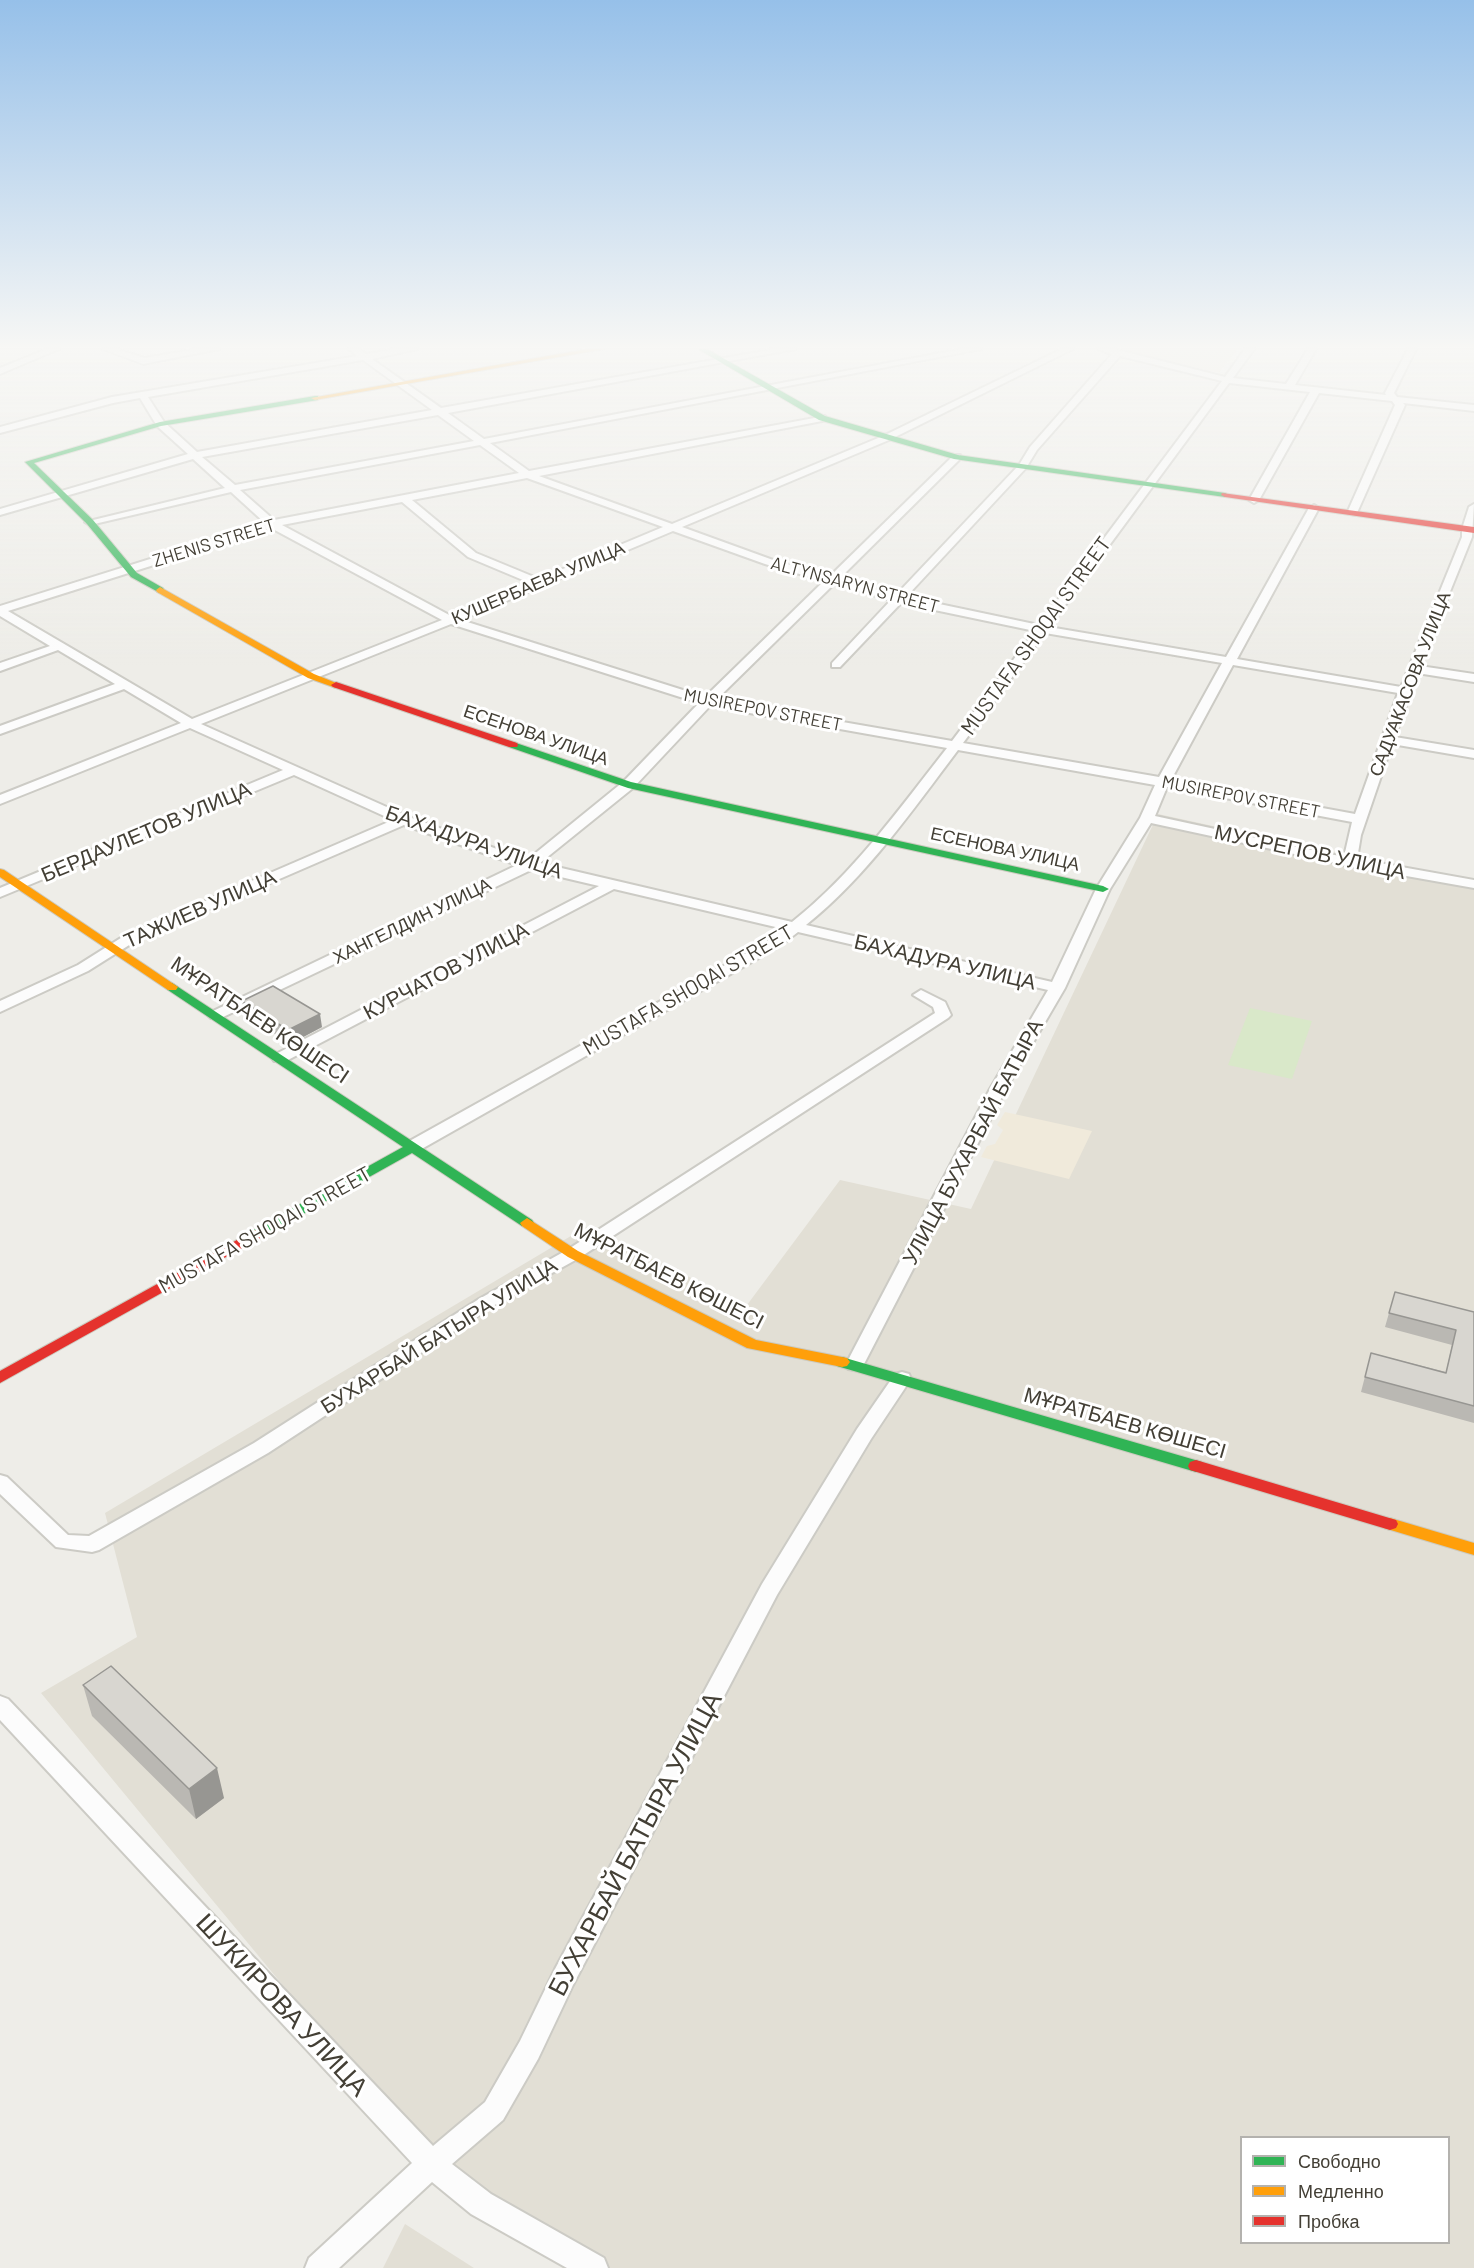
<!DOCTYPE html>
<html>
<head>
<meta charset="utf-8">
<style>
	body { margin:0 }
	#map { position:relative; width:1474px; height:2268px; overflow:hidden; background:#eeede8; font-family:Barlow,sans-serif }
	canvas { display:block }
	.legend { position:absolute; left:1240px; top:2136px; width:210px; height:108px; box-sizing:border-box; background:#fff; border:2px solid #b4b2ae; margin:0; padding:8px 10px; list-style:none; font-size:18px; color:#433f35 }
	.legend li { display:flex; align-items:center; gap:12px; height:30px }
	.legend b { width:30px; border:2px solid #b4b2ae }
</style>
</head>
<body>
<div id="map">
<canvas width="1474" height="2268"></canvas>
<ul class="legend">
<li><b style="height:8px;background:#30b455"></b>Свободно</li>
<li><b style="height:8px;background:#ff9f0a"></b>Медленно</li>
<li><b style="height:8px;background:#e5322d"></b>Пробка</li>
</ul>
</div>
<script>
const c = document.querySelector('canvas').getContext('2d');
c.lineJoin = 'round';
function fill(path, color) {
  c.fillStyle = color;
  c.fill(path, 'evenodd');
}
function strokePath(path, color, width, dash) {
  c.strokeStyle = color;
  c.lineWidth = width;
  c.lineCap = dash ? 'butt' : 'round';
  c.setLineDash(dash || []);
  c.stroke(path);
}
function write(font, color, halo, rows, align = 'center') {
  c.font = font + ' Barlow,sans-serif';
  c.lineWidth = 6;
  c.setLineDash([]);
  c.textBaseline = 'middle';
  c.strokeStyle = halo;
  c.fillStyle = color;
  for (const [text, x, y, turn = 0] of rows) {
    c.save();
    c.translate(x, y);
    c.rotate((+turn || 0) * Math.PI / 180);
    c.textAlign = isNaN(turn) ? turn : align;
    if (halo) c.strokeText(text, 0, 0);
    c.fillText(text, 0, 0);
    c.restore();
  }
}
const residential = new Path2D(`
	M1158,814L1474,883V2268H595L463,2203L41,1693L137,1637L105,1513L586,1227L747,1305L840,1180L971,1209ZM1242,2138H1448V2242H1242Z
	M405,2224L474,2268H383Z`);
const commercial = new Path2D(`
	M1114,349H1238L1219,373Z
	M1005,1112L1092,1131L1069,1179L981,1157L987,1146L995,1144L1003,1130L997,1125Z`);
const green = new Path2D(`
	M1250,1008L1312,1021L1292,1079L1228,1065Z`);
const street = new Path2D(`
	M47,349H59L0,374V368Z
	M103,349H116L144,358L198,349H219L143,364Z
	M349,349H359L366,354L396,349H417L372,359L441,408L775,349H795L448,413L484,439L962,349H981L490,443L529,471L825,416V420L822,421L539,476L672,524L883,436L1062,349H1073L889,440L682,527L773,560L830,576L954,455H960V459L839,579L896,595L1019,465L1030,447L1112,354L1098,349H1114L1225,377L1245,349H1254L1233,378L1286,384L1308,349H1316L1295,385L1386,395L1385,393L1408,349H1416L1394,393L1397,397L1474,405V411L1403,403L1405,405L1356,515L1347,513L1395,405L1392,401L1319,393L1259,500L1254,503L1249,500L1310,392L1229,383L1049,627L1226,657L1309,508L1314,505L1319,508L1237,659L1401,687L1462,537V529L1469,507L1474,504L1472,537L1420,666L1474,674V682L1417,673L1395,737L1474,750V758L1392,744L1361,835L1357,859L1474,880V888L1350,866L1151,823L1110,889L1065,988L1006,1089L864,1364L862,1369L855,1370L848,1369L846,1364L990,1089L1048,990L798,932L780,946L418,1151H406L404,1147L406,1143L770,940L784,929L614,889L286,1061H274L272,1058L274,1055L599,886L531,870L221,1018H211L208,1015L211,1012L517,865L404,825L134,942L88,971L0,1012V1001L78,965L124,936L393,820L294,775L0,897V888L283,770L190,728L0,804V795L181,723L124,689L0,734V726L115,684L58,650L0,671V663L50,646L0,616V606L265,523L231,492L90,525L85,522L225,488L193,459L0,515V509L188,454L157,426L140,398L113,403L0,433V427L112,397L357,356ZM1120,356L1222,381L1039,625L906,597L1026,468L1037,450ZM363,360L432,410L197,452L164,422L148,397ZM438,415L474,441L235,485L202,457ZM480,445L519,473L274,520L240,490ZM527,478L663,527L539,579L476,553L412,500ZM402,502L468,557L530,583L451,616L282,525ZM271,528L442,620L192,719L8,611ZM673,531L765,564L824,581L705,697L461,620ZM834,584L891,600L832,663V667H840L901,603L1035,631L952,741L716,700ZM451,624L699,703L623,782L527,860L409,817L201,724ZM1045,633L1222,663L1159,777L963,743ZM1233,665L1398,693L1355,814L1171,780ZM710,706L947,748C899,809 853,874 792,922L540,863L633,788ZM958,750L1155,785L1140,818L1096,889L1052,982L806,925C866,877 912,811 958,750ZM1167,787L1352,822L1344,857L1155,816Z
	M921,990L945,1002L951,1015L948,1018L579,1258L491,1307L268,1453L99,1550L92,1552L56,1547L0,1494V1475L7,1477L68,1535L89,1536L254,1443L479,1299L567,1250L935,1013L933,1007L913,995Z
	M902,1372L909,1374L911,1379L871,1439L777,1595L573,1985L538,2059L503,2120L452,2164L491,2194L604,2258L608,2268H567L471,2214L432,2182L339,2268H305L309,2258L412,2163L0,1720V1696L8,1699L433,2146L485,2102L520,2041L555,1969L762,1584L857,1429L895,1374Z`);
const fast = new Path2D(`
	M698,349H707L825,416L958,455L1225,493L1229,495L1225,497L954,459L819,420Z
	M315,396H318V400L161,426L34,463L93,520L137,573L163,588L164,590L160,593L131,577L87,524L25,462L160,422Z
	M513,742L631,782L1103,886L1109,889L1103,892L628,788L509,747V743Z
	M172,983L532,1220L534,1223L532,1226H522L412,1153L260,1238H250L248,1235L250,1232L403,1147L168,990L166,987L168,984Z
	M842,1357L1202,1462L1204,1466L1202,1470L1196,1472L837,1366L834,1362L837,1358Z`);
const slow = new Path2D(`
	M587,349H604L315,400L311,398Z
	M160,587L314,674L341,685L336,688L308,678L157,592L156,590Z
	M0,869L4,870L178,987L176,990H168L0,877Z
	M527,1218L578,1251L756,1340L842,1357L847,1358L850,1362L847,1366L842,1367L747,1348L568,1257L522,1226L520,1223Z
	M1390,1518L1474,1543V1555L1384,1528L1382,1524L1384,1520Z`);
const jam = new Path2D(`
	M1222,493L1474,527V533L1225,497L1221,495Z
	M336,682L517,743L518,745L517,747H509L333,687L331,685Z
	M255,1230L262,1235L260,1238L0,1383V1371Z
	M1196,1460L1396,1520L1398,1524L1396,1528L1390,1530L1190,1470L1188,1466L1190,1462Z`);
const wall = new Path2D(`
	M242,1001L322,1027L290,1044L244,1014Z
	M1395,1292L1474,1312V1423L1361,1392L1371,1353L1446,1372L1452,1345L1385,1327Z
	M83,1685L224,1798L196,1819L92,1716Z`);
const shadedWall = new Path2D(`
	M320,1014L322,1027L290,1044L288,1030Z
	M217,1768L224,1798L196,1819L189,1789Z`);
const building = new Path2D(`
	M273,986L320,1014L288,1030L242,1001Z
	M1395,1292L1474,1312V1406L1365,1377L1371,1353L1446,1373L1456,1330L1389,1313Z
	M111,1666L217,1768L189,1789L83,1685Z`);
const farStreetnames = [
	["ZHENIS STREET",214,543,-17],
	["КУШЕРБАЕВА УЛИЦА",538,583,-23],
	["ALTYNSARYN STREET",855,585,15],
	["САДУАКАСОВА УЛИЦА",1410,684,-69],
	["MUSIREPOV STREET",763,710,11],
	["ЕСЕНОВА УЛИЦА",536,735,19],
	["MUSIREPOV STREET",1241,797,11],
	["ЕСЕНОВА УЛИЦА",1005,849,12],
	["ХАНГЕЛДИН УЛИЦА",412,921,-26]
];
const streetNames = [
	["MUSTAFA SHOQAI STREET",1036,636,-54],
	["БЕРДАУЛЕТОВ УЛИЦА",146,832,-23],
	["БАХАДУРА УЛИЦА",474,842,19],
	["МУСРЕПОВ УЛИЦА",1310,852,12],
	["ТАЖИЕВ УЛИЦА",200,909,-24],
	["БАХАДУРА УЛИЦА",945,962,13],
	["КУРЧАТОВ УЛИЦА",446,971,-28],
	["MUSTAFA SHOQAI STREET",688,990,-30],
	["МҰРАТБАЕВ КӨШЕСІ",260,1020,34],
	["УЛИЦА БУХАРБАЙ БАТЫРА",973,1142,-62],
	["MUSTAFA SHOQAI STREET",265,1230,-29],
	["МҰРАТБАЕВ КӨШЕСІ",669,1276,27],
	["БУХАРБАЙ БАТЫРА УЛИЦА",439,1336,-32],
	["МҰРАТБАЕВ КӨШЕСІ",1125,1423,16]
];
const nearStreetnames = [
	["БУХАРБАЙ БАТЫРА УЛИЦА",635,1844,-62],
	["ШУКИРОВА УЛИЦА",282,2005,47]
];
fill(residential, '#e2dfd5');
fill(commercial, '#f0eadb');
fill(green, '#d9e8c9');
strokePath(street, '#cccbc5', 4);
strokePath(fast, '#cccabf', 2);
strokePath(slow, '#cccabf', 2);
strokePath(jam, '#cccabf', 2);
fill(street, '#fcfcfc');
fill(fast, '#30b455');
fill(slow, '#ff9f0a');
fill(jam, '#e5322d');
fill(wall, '#bab8b3');
fill(shadedWall, '#979692');
fill(building, '#d8d6d0');
strokePath(building, '#979692', 1.5);
const sky = c.createLinearGradient(0, 0, 0, 667);
sky.addColorStop(0, '#96c0e9');
sky.addColorStop(0.52, '#f7f7f5');
sky.addColorStop(1, '#f7f7f500');
c.fillStyle = sky;
c.fillRect(0, 0, 1474, 667);
write('18px', '#433f35', '#fff', farStreetnames);
write('21px', '#433f35', '#fff', streetNames);
write('26px', '#433f35', '#fff', nearStreetnames);
</script>
</body>
</html>
